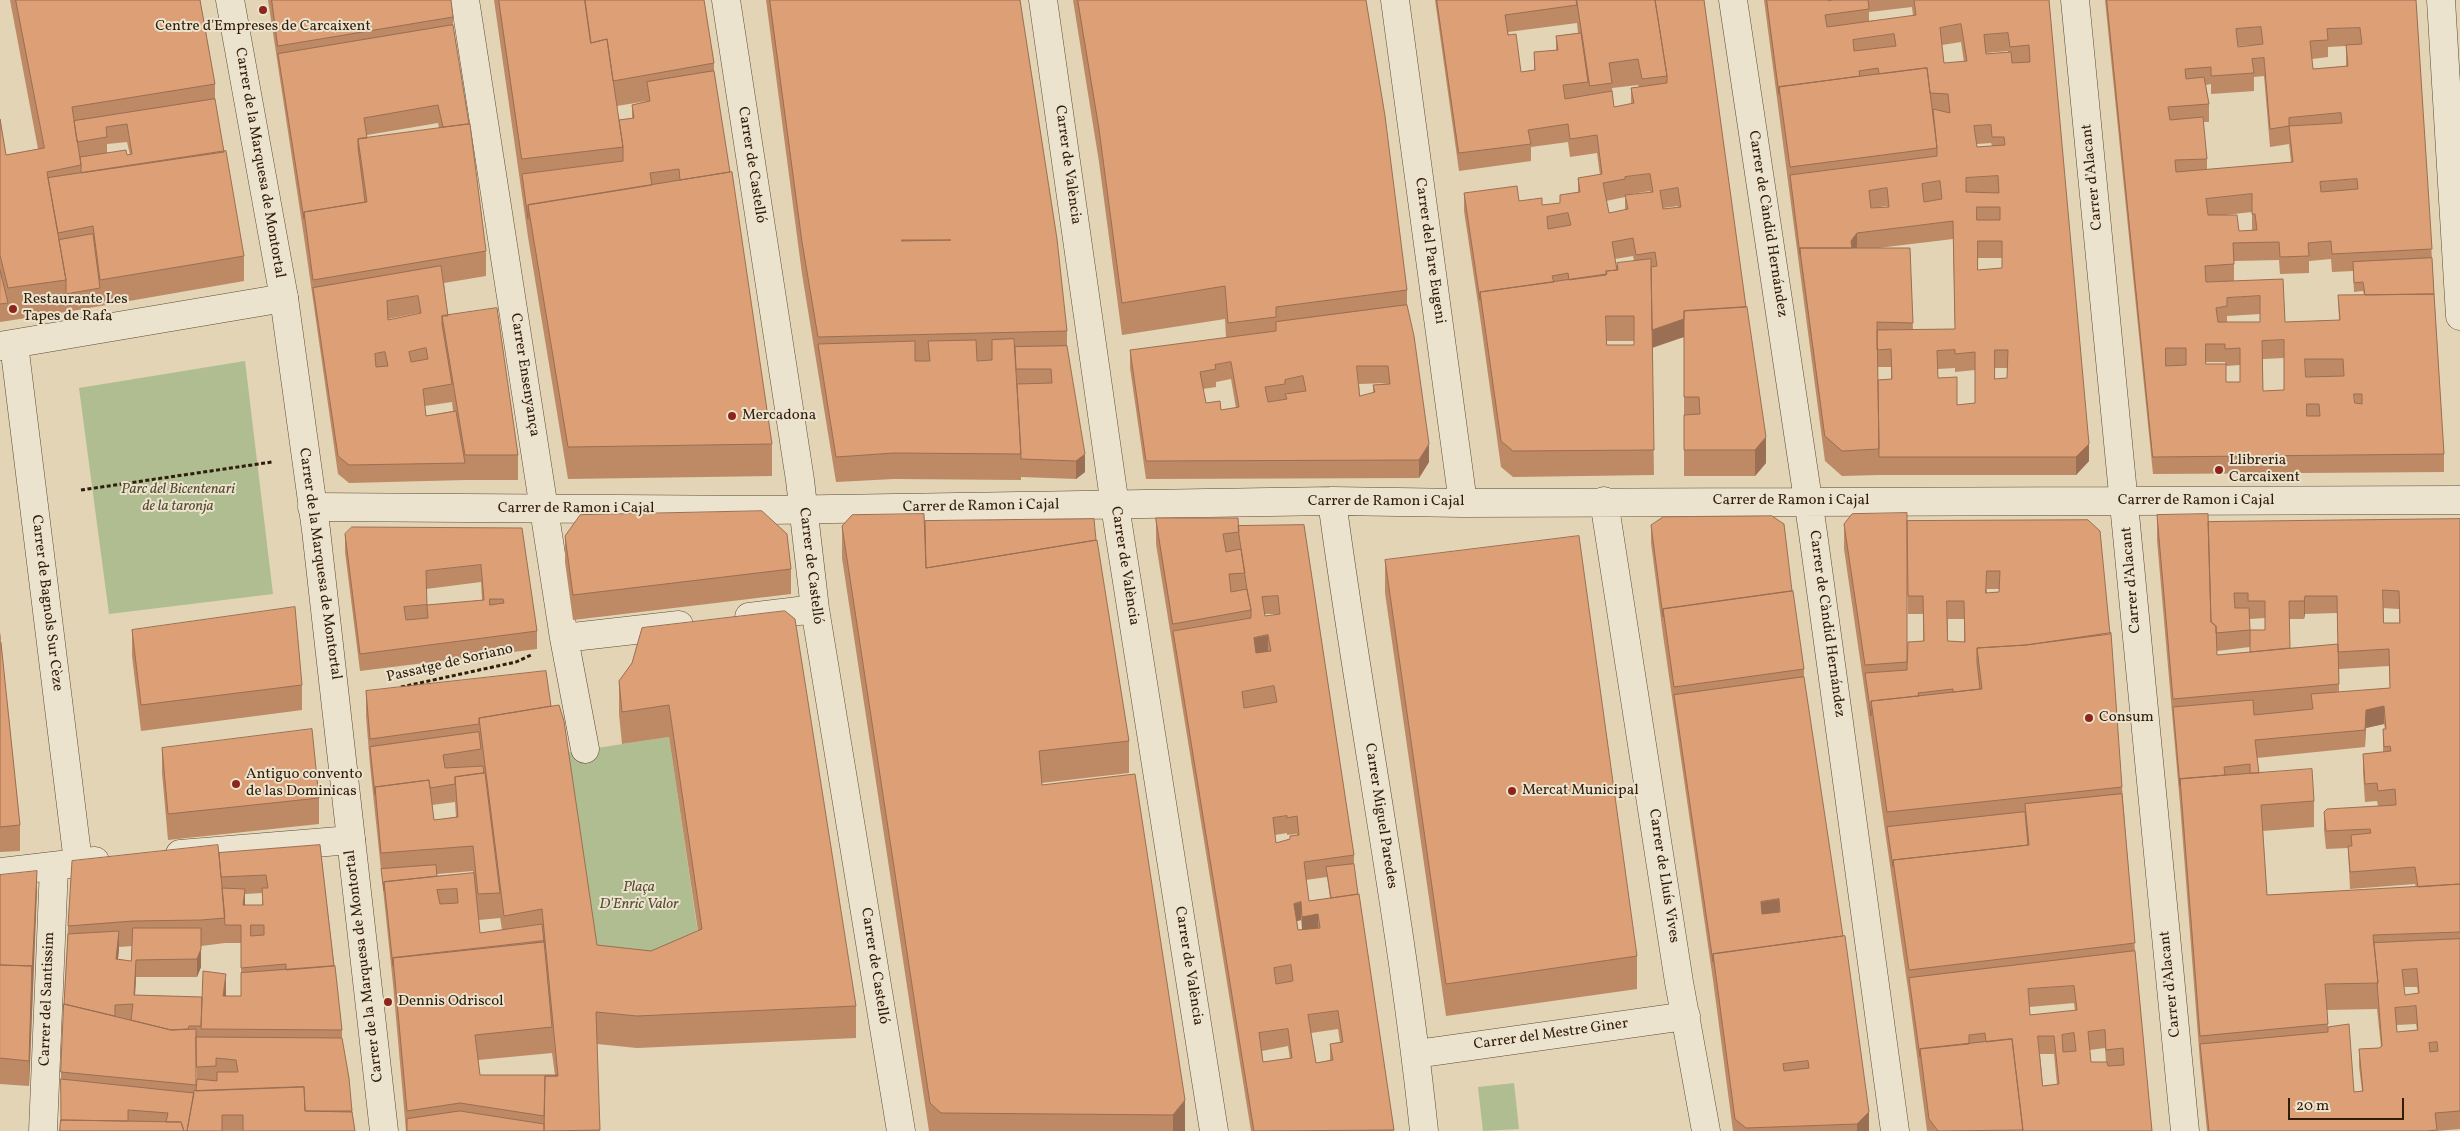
<!DOCTYPE html>
<html>
<head>
<meta charset="utf-8">
<style>
	body { margin:0 }
	#map { position:relative; width:2460px; height:1131px; overflow:hidden; background:#e2d4b4; font-family:Vollkorn,serif }
	canvas { display:block }
	.scale { position:absolute; left:2288px; top:1098px; width:116px; height:22px; box-sizing:border-box; border:2px solid #301d0a; border-top:0; padding-left:6px; font-size:15px; line-height:18px; white-space:nowrap; color:#301d0a; -webkit-text-stroke:4px #ece3ce; paint-order:stroke }
</style>
</head>
<body>
<div id="map">
<canvas width="2460" height="1131"></canvas>
<div class="scale">20 m</div>
</div>
<script>
const c = document.querySelector('canvas').getContext('2d');
c.lineJoin = 'round';
function fill(path, color) {
  c.fillStyle = color;
  c.fill(path, 'evenodd');
}
function strokePath(path, color, width, dash) {
  c.strokeStyle = color;
  c.lineWidth = width;
  c.lineCap = dash ? 'butt' : 'round';
  c.setLineDash(dash || []);
  c.stroke(path);
}
function write(font, color, halo, rows, align = 'center') {
  c.font = font + ' Vollkorn,serif';
  c.lineWidth = 4;
  c.setLineDash([]);
  c.textBaseline = 'middle';
  c.strokeStyle = halo;
  c.fillStyle = color;
  for (const [text, x, y, turn = 0] of rows) {
    c.save();
    c.translate(x, y);
    c.rotate((+turn || 0) * Math.PI / 180);
    c.textAlign = isNaN(turn) ? turn : align;
    if (halo) c.strokeText(text, 0, 0);
    c.fillText(text, 0, 0);
    c.restore();
  }
}
const green = new Path2D(`
	M245,361L273,594L109,614L79,388Z
	M669,737L702,961L597,977L564,753Z
	M1514,1083L1519,1129L1483,1131L1478,1087Z`);
const path = new Path2D(`
	M81,490L272,462
	M401,687L516,662L533,654`);
const minor = new Path2D(`
	M465,0L564,638L585,749
	M726,0L800,480L815,609L901,1131
	M1043,0L1115,506L1214,1131
	M1395,0L1463,503
	M1733,0L1813,533L1895,1131
	M2075,0L2185,1131
	M2441,0L2460,316
	M14,344L78,862
	M0,346L284,298
	M1332,501C1360,711 1402,920 1424,1131
	M1604,501L1679,982L1706,1131
	M312,507L770,510L1332,501L1463,503L2460,500
	M749,617L815,609
	M564,638L679,625
	M180,854L351,840
	M0,872L95,861
	M1416,1054L1686,1016
	M43,1131L54,867`);
const tertiary = new Path2D(`
	M230,0L284,298L316,530L384,1131`);
const wall = new Path2D(`
	M10,0H200L215,84V99L224,152L244,256V281L66,312L0,322V119L6,155L38,149ZM127,142L130,155H127L107,153V144Z
	M268,0H451L453,17V25L486,251V276L444,283L448,316L518,455V480H465L349,483L338,474L304,237ZM438,123L439,128L367,138V135ZM418,313V314L388,320V319ZM452,402L453,411L426,416L425,406Z
	M494,0H704L714,63V71L772,444V476L568,479L528,237ZM647,101L632,105V118L619,120L617,106Z
	M766,0H1020L1067,331V346L1085,472L1076,479L1021,477V480L894,479L836,482L802,274Z
	M1073,0H1366L1407,290V305L1429,462L1419,478L1146,479L1130,368V350L1226,338L1225,319L1122,335L1099,162ZM1231,379L1236,408L1221,410L1206,403L1203,389L1216,387V382ZM1388,383L1373,385V393L1360,396L1359,384Z
	M1435,0H1704L1766,463L1755,476H1684V337L1652,344L1654,475L1513,477L1501,467L1480,317L1464,211V193L1542,205L1560,203V195L1578,192V178L1600,175L1597,153L1570,157L1568,142L1531,147V161L1459,171ZM1577,23L1578,33L1556,36V50L1534,52V70L1521,72L1508,32ZM1638,85L1639,87L1631,88V104L1614,107L1612,88ZM1650,191V192L1625,195ZM1625,197V210L1609,213L1606,201ZM1678,206V207L1663,209V208ZM1633,256L1634,261L1617,263V270L1615,259ZM1607,341H1634V345H1607Z
	M1764,0H1828V1L1833,0H2049L2089,461L2076,475H1879L1842,476L1825,461ZM1912,7L1913,16L1869,21V12ZM1961,42L1964,62L1944,63L1942,45ZM2008,51V52L1986,54V53ZM1991,143L1992,146L1977,147V144ZM1887,206V207L1872,208ZM1953,239L1955,329L1913,330L1910,248H1878ZM1978,258H2002V268L1978,270ZM1878,367H1891V379L1878,380ZM1955,368V372L1975,370V403L1957,405L1938,378V369ZM1995,368H2007V378L1995,379Z
	M2105,0H2416L2444,454V472L2153,474ZM2259,45L2238,47V46ZM2346,46V66L2313,69L2312,59L2328,57V47ZM2264,76L2270,147L2289,144L2291,162L2207,170V159L2203,122H2209V104L2206,85L2211,84V94L2254,91V77ZM2252,212V230L2239,231L2225,215ZM2331,259L2332,272L2353,271L2354,292L2363,291L2364,295H2338L2339,320L2285,322L2283,279L2234,281V261L2279,260L2280,274L2309,273V261ZM2260,314V322H2227V316ZM2284,358V390L2263,391V359ZM2206,362H2225V364H2206ZM2240,365V382H2226V366Z
	M2157,515L2208,522L2460,519V1129L2437,1131H2207L2200,1062L2180,804L2173,724L2157,540ZM2383,608L2399,609V623H2384ZM2337,613L2338,644L2290,648L2289,619H2304L2305,614ZM2265,618V630L2250,652L2217,655V651L2250,647V619ZM2389,666L2390,688L2339,692V669ZM2384,724L2385,729H2383V752L2363,754V772L2365,802L2377,801L2378,806L2324,812V830L2326,849L2348,848L2350,889L2415,884L2416,887L2267,895L2263,831L2314,827V801L2259,773L2257,758L2365,747L2366,728ZM2404,987H2417L2418,993L2405,995ZM2377,1009L2381,1047L2379,1048L2359,1049V1066L2362,1091L2354,1092L2328,1027L2327,1010ZM2416,1024L2417,1030L2397,1032V1025Z
	M1156,518L1238,526L1304,525L1354,855V864L1358,894H1359L1394,1131H1251L1156,544ZM1265,614H1278V615L1265,616ZM1287,833V835L1297,834V835L1290,839L1276,843L1275,835ZM1327,877L1330,898L1309,901L1306,880ZM1301,920L1302,929L1298,930L1297,921ZM1338,1029L1340,1042L1330,1044V1060L1316,1063L1311,1033ZM1288,1046L1290,1059L1263,1062L1262,1051Z
	M2088,520L2122,787L2135,951L2152,1131H1927L1909,996L1844,549V524L1907,521ZM1907,539L1908,614H1923V641L1907,669ZM1987,589H1999V592L1987,593ZM1948,619H1964V642L1948,641ZM2074,1003L2075,1011L2030,1015L2029,1007ZM2105,1048L2106,1062H2091L2090,1050ZM2040,1054H2054L2057,1085L2043,1086Z
	M925,521L1096,540L1129,741V773L1041,783L1042,785L1185,1131H929L842,558V526Z
	M1651,525L1792,591L1804,669V677L1869,1131H1733L1713,980L1663,635L1651,543Z
	M522,528L537,631V649L360,671L345,552V534ZM481,582L482,600L427,605L426,589Z
	M565,536L791,569V594L573,620L565,562Z
	M1385,560L1637,956V989L1446,1016L1385,593Z
	M642,628L856,1006V1038L637,1048L597,1044L600,1131H406L393,984L370,765L366,716V691L551,706L597,945L651,951L698,931L669,737L622,744L619,714V681L632,663ZM455,802L456,817L434,820L432,805ZM473,871V873L437,876V874ZM500,917L502,930L480,933L479,920L500,918ZM552,1053L555,1075H480L478,1060Z
	M132,630L302,685V710L141,731L132,656Z
	M0,632L1,637V643L20,825V851L0,852Z
	M162,748L319,798V824L168,840L162,773Z
	M320,845L342,1030V1038L355,1131H60L61,1123V1072L68,926L219,853ZM262,893V905H245V894ZM225,943H241V996L202,997L135,995L136,977H197L201,967V946ZM132,946L131,961L118,959L119,947ZM196,1054L197,1079L196,1091Z
	M0,875L37,889L29,1086L0,1084Z`);
const shadedWall = new Path2D(`
	M1857,233V250L1853,256L1851,241Z
	M1684,319V337L1652,348V330Z
	M1766,437V463L1755,476V450Z
	M1429,444V462L1419,478V460Z
	M2089,444V461L2076,475V457Z
	M1085,454V472L1076,479V461Z
	M2305,596V614L2304,619V601Z
	M1268,635V653L1254,656V638Z
	M2384,706V724L2366,728L2365,747L2366,710Z
	M37,871V889L29,1086V1061L32,966Z
	M245,889V906L243,905Z
	M1779,899V916L1761,920V902Z
	M1301,902V920L1294,922V904Z
	M1318,914V931L1302,935V917Z
	M119,931V949L116,977V959Z
	M201,949V967L197,977V959Z
	M136,960V977L134,1013V995Z
	M226,974V1000L223,996Z
	M1185,1100V1131H1173V1115Z
	M1869,1112V1131H1857V1124Z`);
const building = new Path2D(`
	M16,0H200L215,84L72,107L81,165L47,172L66,280L8,288L0,255V119L6,155L44,148Z
	M272,0H451L453,17L278,46Z
	M499,0H585L591,43L607,39L623,147L522,159Z
	M585,0H704L714,63L613,81L607,39L591,43Z
	M770,0H1020L1057,239L1067,331L818,337L802,242ZM902,240H951L902,241Z
	M1078,0H1366L1385,116L1407,290L1276,307V317L1228,323L1225,286L1122,303L1099,129Z
	M1437,0H1576L1577,5L1505,15L1508,35L1516,34L1521,72L1535,70L1534,52L1558,50L1556,36L1581,33L1588,82L1563,85L1565,99L1612,91L1614,107L1634,103L1631,88L1667,83V76L1655,0H1704L1746,307L1684,311V319L1652,330L1651,267L1657,266L1655,252L1636,255L1633,238L1612,242L1617,270L1606,271V275L1569,280L1568,273L1552,276L1554,282L1480,292V300L1464,193L1517,186L1519,201L1542,198V205L1560,203V195L1580,192L1578,178L1602,174L1597,135L1570,139L1568,124L1528,130L1531,144L1459,153ZM1650,174L1653,192L1625,195L1628,209L1609,213L1603,183L1625,179V177ZM1678,188L1681,207L1663,209L1660,191ZM1568,213L1571,225L1548,229L1547,217Z
	M1577,0H1655L1667,76L1642,79L1638,59L1609,63L1612,83L1590,86Z
	M1767,0H1828V1L1833,0H1868L1869,9L1825,15L1827,27L1916,15L1914,0H2049L2089,444L2076,457H1879L1878,380L1892,379L1891,349L1877,350V330L1955,329L1953,221L1857,233L1851,241L1852,248H1800V255L1790,175L1937,156V148L1933,109L1950,113L1948,94L1930,93L1927,68L1879,74L1878,68L1859,71L1860,76L1779,87V94ZM1961,24L1967,61L1944,63L1940,28ZM2008,33L2010,47L2029,45L2030,62L2012,63L2011,52L1986,54L1984,35ZM1894,34L1896,46L1854,51L1853,40ZM1991,125L1992,137H2004L2005,145L1977,147L1974,126ZM1998,176L1999,193L1966,192V178ZM1940,181L1942,199L1924,202L1922,184ZM1887,188L1889,207L1871,208L1869,191ZM1977,207H2000V220H1977ZM1978,241H2002V268L1978,270ZM1955,350V354L1975,352V403L1957,405V377L1938,378L1937,351ZM1995,350H2008L2007,378L1995,379Z
	M2107,0H2416L2432,249L2332,254L2331,241L2308,243L2309,256L2280,257L2279,242L2233,243L2234,264L2205,266L2206,282L2283,279L2285,322L2340,320L2338,295L2434,294L2444,454L2153,457ZM2261,27L2263,44L2238,47L2236,29ZM2360,28L2362,44L2346,45L2348,66L2313,69L2310,41L2328,40L2327,29ZM2264,58L2270,129L2289,126L2293,162L2176,172L2175,160L2207,159L2203,117L2170,120L2168,107L2209,104L2204,77L2186,79L2185,69L2211,67V76L2254,73L2252,59ZM2341,113L2342,123L2289,126V118ZM2357,179L2358,189L2321,192L2320,182ZM2252,194V214H2255L2257,230L2239,231L2237,215H2208L2206,199ZM2260,296V322H2218L2216,308L2227,306V298ZM2284,340V390L2263,391L2262,341ZM2206,344H2225V349L2240,348V382H2226V364H2206ZM2166,348H2186V365L2166,366ZM2305,359H2343L2344,376L2306,377ZM2354,394H2362V404L2355,403ZM2307,404H2319L2320,416H2307Z
	M453,25L469,124L443,127L438,105L364,118L367,138L358,139V147L365,202L304,212V219L278,54Z
	M1927,68L1937,148L1790,167L1779,87Z
	M714,71L730,172L680,180L679,169L650,173L652,185L528,205V219L522,174L623,161V147L619,120L634,118L632,105L650,101L647,82Z
	M215,99L224,152L81,173V165L80,157L126,150L127,155L132,154L127,124L106,127L107,137L77,142L74,121Z
	M470,124L486,251L313,280L304,212L367,202L358,139Z
	M226,151L244,256L100,280L93,226L58,233L48,178Z
	M732,172L772,444L568,447L528,205Z
	M93,234L100,288L66,294V280L59,240Z
	M1800,248H1910L1913,323L1877,322L1879,449L1842,451L1825,436Z
	M2432,258L2434,294L2365,295L2363,282L2354,283L2353,262Z
	M1651,259L1654,450L1513,451L1501,441L1480,292L1607,274L1606,271L1618,270L1617,263ZM1606,316H1634V345H1607Z
	M441,266L448,316H442V324L452,384L423,389L426,416L456,411L465,463L349,465L338,456L313,288ZM418,296L421,313L388,320L387,301ZM426,348L428,359L411,362L409,352ZM385,352L388,366L376,367L375,354Z
	M0,270L8,303L0,304Z
	M1407,305L1414,336L1429,444L1419,460L1146,461L1130,350L1276,331V322ZM1231,362L1239,407L1221,410L1220,401L1206,403L1200,372L1216,369L1215,365ZM1357,366H1388L1390,384L1373,385L1375,392L1360,396ZM1303,376L1306,391L1285,394L1287,399L1268,402L1265,387L1285,384V380Z
	M1747,307L1766,437L1755,450H1684V415L1700,414L1699,397H1684V311Z
	M497,308L518,455H465L442,316Z
	M1014,339L1021,454L894,453L836,457L818,344L915,341V361H930L928,341L976,340L977,361L992,360V340Z
	M1067,346L1085,454L1076,461L1021,459L1017,384L1052,383L1051,369H1016L1015,347Z
	M762,511L787,534L791,569L573,595L565,536L580,515Z
	M1907,513V662L1865,665L1844,524L1852,514Z
	M924,514L926,568L1097,540L1129,741L1039,751L1042,785L1135,774L1185,1100L1173,1115L941,1113L930,1103L842,526L852,515Z
	M2208,514L2211,622L2216,626L2217,655L2338,644L2339,684L2173,699L2157,515Z
	M1772,516L1784,524L1792,591L1663,609V617L1651,525L1663,517Z
	M1156,518H1238L1239,532L1223,534L1226,552L1241,549L1245,573L1229,574L1231,592L1247,589L1251,610L1173,624Z
	M1094,519L1096,540L926,568L925,521Z
	M2460,519V884L2418,887L2415,867L2350,872L2348,846H2352L2351,835L2371,833L2370,829L2326,831L2324,812L2327,809L2396,805L2395,789L2378,791L2377,783L2365,784L2363,754L2391,751L2390,746L2384,747L2383,729H2386L2384,706L2366,710L2365,730L2255,740L2259,773H2250V764L2224,767L2225,775L2180,779V786L2173,707L2253,700L2254,715L2313,709L2311,694L2390,688L2389,649L2338,652L2337,596H2305L2304,601H2289L2290,648L2250,652V630H2265V601H2248V593H2234L2235,608H2249L2250,630L2216,633V626L2211,622L2208,522ZM2383,590L2399,591L2400,623H2384Z
	M2088,520L2100,531L2110,634L2026,645L1977,648V662L1980,689L1953,692V689L1918,693L1919,696L1871,701V716L1865,673L1907,670L1908,642L1924,641L1923,596H1908L1907,521ZM1987,571H2000L1999,592L1986,593ZM1947,601H1964L1965,642L1948,641Z
	M1304,525L1354,855L1304,862L1309,901L1359,894L1394,1130L1254,1131L1173,631L1251,618V610L1247,590L1239,535L1238,526ZM1278,596L1280,614L1265,616L1262,597ZM1268,635L1271,651L1256,653L1254,638ZM1274,686L1277,702L1244,708L1242,692ZM1287,816V818L1297,816L1299,835L1290,836V839L1276,843L1273,818ZM1301,902L1302,917L1318,914L1320,928L1298,930L1294,904ZM1291,965L1293,981L1276,984L1274,968ZM1338,1011L1343,1042L1330,1044L1333,1060L1316,1063L1308,1015ZM1288,1029L1292,1058L1263,1062L1259,1033Z
	M352,527L522,528L537,631L360,654L345,534ZM481,565L484,600L427,605L426,571ZM490,599H503L504,603L490,605ZM427,605L428,618L406,620L404,607Z
	M1579,536L1637,956L1446,984L1385,560Z
	M1793,591L1804,669L1674,687L1663,609Z
	M295,607L302,685L141,705L132,630Z
	M785,611L795,619L856,1006L637,1016L596,1012L600,1130L544,1131L545,1076H558L542,909L504,916L479,718L559,705L564,721L597,945L651,951L702,929L669,705L622,712L619,681L632,663L642,628Z
	M2111,633L2122,787L1887,812L1871,701L1982,689L1977,648L2026,645Z
	M1,643L20,825L0,827V644Z
	M546,671L551,706L479,718V724L370,739L366,691Z
	M1804,677L1843,936L1713,954V962L1674,695ZM1779,899L1780,912L1762,914L1761,902Z
	M312,729L319,798L168,814L162,748Z
	M479,732L481,749L443,755L445,768L483,766L484,773L455,777V784L430,788L429,780L375,787V795L370,747Z
	M2312,769L2314,801L2261,805L2267,895L2460,884V932L2373,935L2378,983L2325,984L2328,1024L2200,1036L2180,779Z
	M485,773L500,893L478,894L473,846L381,853L375,787L429,780L434,820L458,817L455,777Z
	M2122,794L2135,943L1909,970L1893,860L2029,845L2025,804Z
	M2025,812L2028,845L1893,860V867L1887,827Z
	M218,845L225,918L201,920L133,921L68,926L72,861Z
	M320,845L334,966L286,970V964L241,968V925H225L222,888L245,889L243,905H263L262,888H268L266,875L221,877L219,853ZM251,925H264V935L251,936Z
	M1354,864L1358,894L1331,898L1326,867Z
	M436,865L437,876L384,882V891L381,869Z
	M37,871L32,974V966L0,965V875Z
	M474,873L480,933L542,924L544,942L393,958V966L384,882ZM457,889L458,903L440,904L437,890Z
	M133,928H201V949L197,959L136,960L134,995L202,997L201,1026H189L188,1029L171,1030L131,1020L133,1004L115,1005V1016L64,1004L68,934L119,931L116,959L131,961Z
	M1845,936L1869,1112L1857,1124L1746,1128L1735,1119L1713,954ZM1808,1061L1809,1068L1784,1071L1783,1064Z
	M2460,939V1111L2435,1113L2437,1130L2427,1131H2209L2200,1044L2328,1032V1027L2349,1024L2354,1092L2363,1091L2359,1049L2379,1048L2382,1046L2377,983H2378L2374,943ZM2417,969L2419,993L2405,995L2402,970ZM2416,1006L2418,1030L2397,1032L2395,1008ZM2437,1042L2438,1051L2430,1052L2429,1043Z
	M544,941L552,1027L475,1035L480,1075H557V1076H545L544,1116L460,1103L407,1111L393,958Z
	M2135,951L2152,1131H2023L2012,1039L1986,1042L1985,1033L1969,1035V1044L1920,1049V1057L1909,978ZM2074,986L2077,1010L2030,1015L2028,989ZM2105,1030L2106,1050L2123,1048L2124,1065L2108,1066L2107,1062H2091L2088,1032ZM2074,1033L2076,1051L2063,1052L2062,1035ZM2038,1036H2054L2059,1084L2043,1086Z
	M0,965L32,966L29,1061L0,1058Z
	M335,966L342,1030L201,1029L203,971L226,974L223,996H241V973Z
	M64,1004L171,1030L196,1029V1085L61,1072Z
	M196,1037L342,1038L349,1078L352,1111H305L304,1087L196,1091L197,1079L217,1081V1072H238L236,1060L216,1058V1066L197,1067Z
	M2012,1039L2023,1130L1938,1131L1929,1119L1920,1049Z
	M61,1079L194,1093L187,1131H184L181,1122H166L168,1113L128,1110V1121L61,1120V1121Z
	M304,1087L305,1111L352,1112L355,1131H243V1115H222V1131H187L194,1091Z
	M460,1111L544,1124V1131H407V1119Z
	M61,1120L181,1122L184,1131H60Z`);
const markers = [
	[263,10,5,"#8f2418"],
	[13,309,5,"#8f2418"],
	[732,416,5,"#8f2418"],
	[2219,470,5,"#8f2418"],
	[2089,718,5,"#8f2418"],
	[236,784,5,"#8f2418"],
	[1512,791,5,"#8f2418"],
	[388,1002,5,"#8f2418"]
];
const poiNames = [
	["Centre d'Empreses de Carcaixent",263,27,"center"],
	["Restaurante Les",23,300],
	["Tapes de Rafa",23,317],
	["Mercadona",742,416],
	["Llibreria",2229,461],
	["Carcaixent",2229,478],
	["Consum",2099,718],
	["Antiguo convento",246,775],
	["de las Dominicas",246,792],
	["Mercat Municipal",1522,791],
	["Dennis Odriscol",398,1002]
];
const streetNames = [
	["Carrer de la Marquesa de Montortal",259,163,80],
	["Carrer de Castelló",751,165,81],
	["Carrer de València",1067,165,82],
	["Carrer d'Alacant",2093,177,-96],
	["Carrer de Càndid Hernández",1767,224,81],
	["Carrer del Pare Eugeni",1429,251,82],
	["Carrer Ensenyança",524,375,81],
	["Carrer de Ramon i Cajal",1791,501],
	["Carrer de Ramon i Cajal",2196,501],
	["Carrer de Ramon i Cajal",1386,502],
	["Carrer de Ramon i Cajal",981,507,-1],
	["Carrer de Ramon i Cajal",576,509],
	["Carrer de la Marquesa de Montortal",319,564,82],
	["Carrer de Castelló",810,566,83],
	["Carrer de València",1124,566,81],
	["Carrer d'Alacant",2132,580,-95],
	["Carrer de Bagnols Sur Cèze",46,603,83],
	["Carrer de Càndid Hernández",1826,624,82],
	["Passatge de Soriano",450,664,-13],
	["Carrer Miguel Paredes",1380,816,81],
	["Carrer de Lluís Vives",1663,876,81],
	["Carrer de la Marquesa de Montortal",365,966,-97],
	["Carrer de Castelló",874,966,81],
	["Carrer de València",1188,966,81],
	["Carrer d'Alacant",2171,984,-96],
	["Carrer del Santissim",48,999,-88],
	["Carrer del Mestre Giner",1551,1035,-8]
];
const parkNames = [
	["Parc del Bicentenari",178,490],
	["de la taronja",178,507],
	["Plaça",639,888],
	["D'Enric Valor",639,905]
];
fill(green, '#afbd90');
strokePath(minor, '#5c4b34', 29);
strokePath(tertiary, '#5c4b34', 29);
strokePath(path, '#301d0a', 3, [4, 2.5]);
strokePath(minor, '#ece3ce', 28);
strokePath(tertiary, '#ece3ce', 28);
fill(wall, '#be8965');
fill(shadedWall, '#9b6f53');
fill(building, '#dd9f76');
strokePath(building, '#9b6f53', 1);
for (const [x, y, r, color] of markers) {
  const dot = new Path2D();
  dot.arc(x, y, r, 0, 2 * Math.PI);
  c.fillStyle = color;
  c.fill(dot);
  strokePath(dot, '#ece3ce', 2);
}
write('15px', '#301d0a', '#ece3ce', poiNames, 'left');
write('15px', '#301d0a', '#ece3ce', streetNames);
write('italic 15px', '#564d32', '#ece3ce', parkNames);
</script>
</body>
</html>
